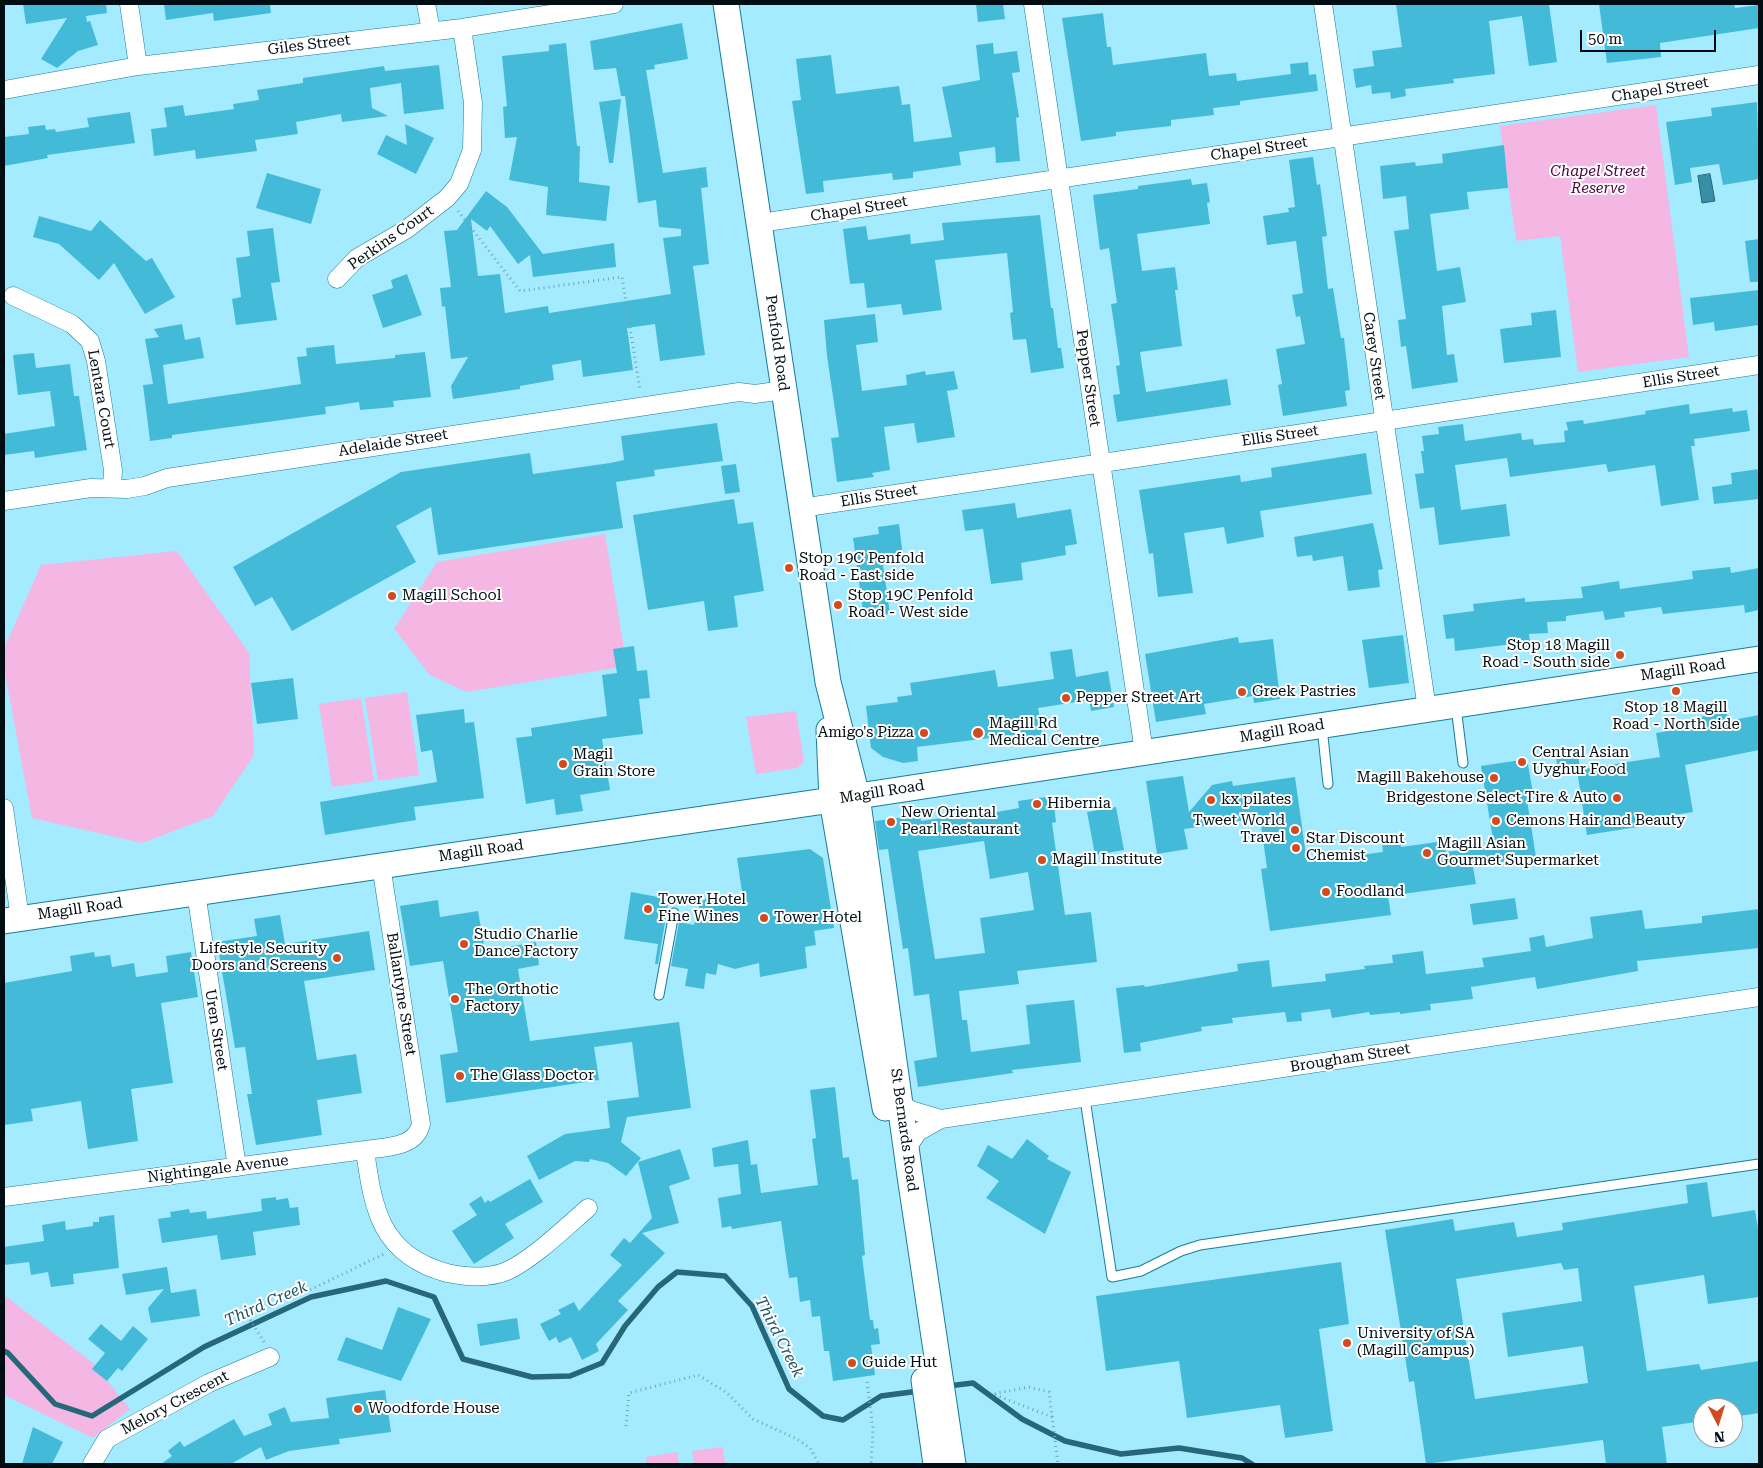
<!DOCTYPE html>
<html>
<head>
<meta charset="utf-8">
<style>
	body { margin:0 }
	#map { position:relative; width:1763px; height:1468px; overflow:hidden; background:#a5ebff; font-family:"Roboto Serif",serif }
	canvas { display:block }
	.frame { position:absolute; inset:0; border:5px solid #000e13; pointer-events:none }
	.north { position:absolute; left:1693px; top:1398px; width:50px; height:50px; box-sizing:border-box; background:#fff; border:1px solid #999fa1; border-radius:50%; rotate:175deg; font-size:14px; font-weight:700; line-height:20px; text-align:center; color:#000e13 }
	.north::after { content:''; display:block; margin:auto; width:18px; height:22px; background:#d24a1d; clip-path:polygon(50% 0,100% 100%,50% 72%,0 100%) }
	.scale { position:absolute; left:1580px; top:30px; width:136px; height:22px; box-sizing:border-box; border:2px solid #000e13; border-top:0; padding-left:6px; font-size:15px; line-height:18px; white-space:nowrap; color:#000e13; -webkit-text-stroke:4px #fff; paint-order:stroke }
</style>
</head>
<body>
<div id="map">
<canvas width="1763" height="1468"></canvas>
<div class="frame"></div>
<div class="north">N</div>
<div class="scale">50 m</div>
</div>
<script>
const c = document.querySelector('canvas').getContext('2d');
c.lineJoin = 'round';
function fill(path, color) {
  c.fillStyle = color;
  c.fill(path, 'evenodd');
}
function strokePath(path, color, width, dash) {
  c.strokeStyle = color;
  c.lineWidth = width;
  c.lineCap = dash ? 'butt' : 'round';
  c.setLineDash(dash || []);
  c.stroke(path);
}
function write(font, color, halo, rows, align = 'center') {
  c.font = font + ' "Roboto Serif",serif';
  c.lineWidth = 4;
  c.setLineDash([]);
  c.textBaseline = 'middle';
  c.strokeStyle = halo;
  c.fillStyle = color;
  for (const [text, x, y, turn = 0] of rows) {
    c.save();
    c.translate(x, y);
    c.rotate((+turn || 0) * Math.PI / 180);
    c.textAlign = isNaN(turn) ? turn : align;
    if (halo) c.strokeText(text, 0, 0);
    c.fillText(text, 0, 0);
    c.restore();
  }
}
const green = new Path2D(`
	M1656,105L1689,357L1578,372L1560,236L1516,241L1500,126Z
	M605,534L627,666L466,692L430,675L394,629L437,562Z
	M177,551L249,653L254,755L213,816L142,843L32,818L4,668V649L41,565Z
	M407,692L419,775L378,781L365,698Z
	M361,698L374,781L332,787L319,704Z
	M796,711L804,762L797,768L756,774L746,717Z
	M4,1295L93,1363L130,1409L93,1438L4,1395Z
	M723,1447L725,1464H694L692,1451Z
	M677,1452L679,1464H647L646,1457Z`);
const water = new Path2D(`
	M1710,174L1715,201L1702,203L1698,176Z`);
const stream = new Path2D(`
	M4,1351L8,1353L55,1404L92,1416L204,1347L311,1297L386,1281L434,1297L463,1359L532,1377L570,1376L602,1363L625,1326L658,1287L677,1272L725,1276L752,1306L789,1389L823,1416L843,1420L881,1396L919,1391
	M948,1386L973,1383L1022,1419L1065,1441L1121,1454L1179,1448L1242,1458L1252,1464`);
const building = new Path2D(`
	M23,4H106L107,13L86,16L87,22L90,21L98,45L78,51L57,68L41,59L67,18L26,24Z
	M164,4H270L271,13L214,21L213,13L166,20Z
	M976,4H1003L1005,19L978,22Z
	M1396,4H1549L1557,62L1529,66L1522,16L1489,21L1495,74L1453,79L1454,83L1405,89L1406,96L1391,99L1390,92L1372,94L1371,85L1356,88L1353,69L1374,66L1372,51L1402,47Z
	M1599,4H1734L1735,8L1759,5V28L1660,43L1661,57L1607,63Z
	M1103,13L1107,47H1111L1113,65L1206,53L1209,76L1236,73L1237,81L1291,74L1290,64L1308,62L1309,75L1316,74L1318,91L1240,101V105L1213,108L1214,115L1171,120V126L1116,132V136L1081,141L1062,18Z
	M682,23L688,59L654,65L655,69L646,70L663,173L706,167L708,187L701,188L709,264L693,266L705,355L660,361L655,324L627,328L633,370L583,377L581,360L552,365L554,380L520,386V389L453,399L451,386L468,357L451,359L445,306L442,307L440,288L451,287L444,231L457,230L486,191L507,207L543,254L614,243L616,267L533,277L530,255L518,264L490,226L487,231L471,219L478,276L500,274L505,313L548,306L549,313L671,294L663,238L681,236V229L659,227L656,200L638,203L625,96H621L616,68L594,70L590,41Z
	M566,43L577,146H580L579,182L610,186L606,221L546,215L548,187L509,180L517,137L505,138L503,107L507,106L502,56L549,51V45Z
	M993,43L994,54L1017,51L1020,72L1012,73L1019,117L1016,118L1020,161L996,163L995,147L959,152L961,165L913,172V178L893,180L892,173L823,181L824,192L806,194L792,101L801,100L796,59L831,55L836,94L899,86L902,105L910,104L914,142L952,137L942,87L980,80L976,45Z
	M439,65L444,109L404,114L401,83L370,88L372,108L388,116L342,122L341,114L296,122L298,134L255,140L257,151L196,159L195,150L154,156L151,129L167,127L164,108L183,105L185,116L234,109L233,104L259,100L257,90L303,83V78L384,66L385,71Z
	M621,99L613,163H609L599,102Z
	M1757,102L1759,179L1723,185L1719,164L1690,168L1692,182L1675,185L1666,122L1712,116L1711,108Z
	M130,112L135,143L47,155L48,158L4,166V137L29,134L28,127L45,125L46,130L55,129L56,132L89,127L87,118Z
	M405,124L434,138L416,174L377,154L386,135L407,145Z
	M1504,145L1508,188L1467,192L1469,209L1430,214L1437,271L1460,267L1466,302L1442,306L1447,355L1454,354L1458,382L1412,389L1406,346L1401,347L1398,320L1406,319L1394,231L1409,229L1406,196L1383,199L1380,166L1415,162L1416,166L1443,163L1442,154Z
	M1313,157L1317,185L1320,184L1327,236L1322,237L1328,289L1333,288L1341,338H1344L1350,390L1345,391L1347,406L1283,416L1278,385L1282,384L1276,349L1305,344L1300,316L1296,317L1292,295L1303,293L1296,241L1267,245L1263,216L1289,212L1288,208L1295,207L1289,160Z
	M267,173L321,189L311,224L256,208Z
	M1191,179L1192,185L1207,183L1210,202L1207,203L1210,224L1137,234L1142,271L1175,267L1178,290H1175L1182,346L1140,352L1146,392L1227,379L1231,405L1117,422L1113,395L1120,394L1116,366L1120,365L1111,304L1117,303L1109,248L1100,250L1093,195L1138,189V186Z
	M1040,215L1051,308H1053L1058,348H1061L1064,368L1031,373L1026,339L1013,340L1010,313L1013,312L1007,253L935,260L942,310L903,315L901,304L867,308L864,283L850,284L843,229L866,226L868,240L910,234L911,244L944,240L942,223Z
	M39,216L91,231L100,220L146,261L152,258L175,297L145,314L114,263L99,280L59,244L33,237Z
	M273,228L280,282L271,283L277,320L236,325L232,299L241,297L236,258L250,256L247,231Z
	M1759,239V282H1750L1745,241Z
	M407,274L422,315L383,328L372,295L393,288L391,280Z
	M1759,290V325L1715,331L1714,322L1693,325L1690,298Z
	M1556,310L1561,357L1504,363L1500,329L1532,325L1531,313Z
	M875,314L878,342L856,345L862,391L907,385L906,375L925,371L926,375L954,371L958,389L947,391L955,437L917,443L914,423L884,427L890,470L872,473L874,477L837,482L831,438L839,437L827,356L824,320Z
	M182,324L185,340L200,337L204,358L163,365L168,404L301,384L297,357L307,356L306,348L334,345L336,364L395,358V355L425,352L431,397L393,401L394,407L360,410L359,402L325,407L326,414L172,435V438L150,441L143,385L153,384L145,339L159,337L154,329Z
	M34,353L36,368L70,364L74,396H79L87,450L35,458L34,451L4,455V434L55,426L50,391L18,395L13,355Z
	M1689,404L1690,414L1732,408L1733,412L1747,410L1750,431L1694,439L1695,446H1691L1699,500L1661,506L1655,465L1608,472L1606,464L1510,477L1507,458L1455,465L1461,510L1506,504L1510,536L1439,545L1434,507L1420,509L1415,474L1424,473L1421,451H1424L1422,436L1439,434L1438,427L1463,424L1465,441L1521,433L1522,440L1533,439L1534,445L1565,442L1564,431L1568,430L1566,422L1583,420L1584,424L1646,414L1645,411Z
	M717,423L723,461L654,470L655,476L616,482L623,528L438,555L431,507L396,526L416,562L292,631L272,597L255,606L233,567L401,472L530,453L533,474L610,463L624,460L621,436Z
	M1366,453L1372,494L1260,511L1264,537L1227,544L1224,527L1184,533L1193,593L1158,597L1153,553L1149,554L1139,490L1240,475L1241,482L1272,477L1271,468Z
	M736,464L740,492L725,494L721,466Z
	M1759,469V499L1714,504L1712,487L1732,484L1731,473Z
	M734,499L738,524L753,522L764,591L734,596L738,627L708,631L704,601L648,610L633,515Z
	M1015,503L1017,518L1071,509L1077,544L1065,546L1066,555L1021,563L1023,580L991,584L983,529L965,531L962,510Z
	M1373,523L1383,569L1378,570L1380,587L1348,591L1343,556L1313,561L1312,555L1297,557L1294,537Z
	M899,524L903,557L886,559L887,565H883L890,614L864,618L853,538L879,534L878,527Z
	M1730,567L1731,573L1759,568V610L1745,613L1744,605L1663,614L1661,607L1624,612L1625,617L1605,620L1603,611L1566,616V621L1547,622L1548,633L1529,634L1530,642L1455,651L1454,638L1446,639L1443,615L1474,611L1473,604L1525,598V602L1583,598L1581,587L1619,581L1620,589L1693,579L1692,571Z
	M1403,635L1409,683L1369,688L1362,640Z
	M1238,637L1239,643L1273,639L1280,699L1254,703L1253,696L1204,704L1206,714L1156,722L1145,654Z
	M634,646L637,671L647,670L650,698L639,699L643,734L602,739L610,790L580,795L583,811L556,815L554,799L526,804L516,738L532,736L531,728L607,716L602,675L617,673L613,649Z
	M1072,649L1076,677L1108,671L1114,707L1091,711L1089,700L1038,708L1043,739L1023,742L1022,734L917,747L918,761L903,763L883,757L871,748L866,706L898,702L897,697L912,695L910,683L995,670L998,687L1054,679L1050,652Z
	M293,678L298,719L257,724L251,683Z
	M464,709L465,723L474,722L484,798L414,807L416,820L325,835L320,802L437,782L432,750L421,752L416,715Z
	M1727,712L1728,721L1759,715V750L1685,765L1693,812L1655,818L1656,824L1587,835L1577,770L1660,757L1656,733L1701,725L1700,717Z
	M1577,748L1580,768L1558,771L1555,751Z
	M1527,759L1533,793L1526,794L1536,857L1473,867L1476,884L1388,896L1391,915L1270,931L1261,869L1267,868L1260,818L1184,829L1188,849L1157,854L1146,781L1183,776L1189,812L1212,785L1232,781L1233,786L1295,777L1307,862L1383,852L1382,843L1400,841L1401,847L1444,841L1446,852L1494,846L1481,766Z
	M1053,796L1056,822L1052,823L1065,915L1091,912L1097,962L1017,971L1019,984L959,991L962,1020H967L971,1052L1030,1044L1026,1005L1074,1000L1081,1062L1012,1070L1013,1073L918,1087L914,1061L937,1057L929,994L914,996L908,948L903,949L888,849L879,850L875,821L920,815L921,821L963,815L964,818L1019,808L1018,801ZM984,841L990,879L1028,872L1034,910L980,918L985,953L935,959L918,851Z
	M1116,807L1124,850L1095,855L1087,812Z
	M810,849L823,858L834,928L814,931L816,945L805,947L807,968L760,977L759,963L735,969L718,964L716,975L706,973L704,989L685,986L688,969L671,966L679,922L694,925L700,903L711,895L718,894L743,899L737,858Z
	M631,892L669,899L658,964H655L658,944L624,939Z
	M1515,898L1518,919L1473,925L1470,904Z
	M438,900L440,917L478,911L485,951L536,942L539,965L518,969L530,1041L679,1022L691,1108L627,1117L621,1142L641,1158L626,1176L608,1163L590,1159L589,1162L575,1161L539,1180L527,1156L565,1134L610,1128L607,1101L639,1097L632,1042L594,1047L599,1080L446,1103L440,1055L458,1052L443,961L410,966L400,906Z
	M1759,909V948L1637,961L1638,971L1537,989L1535,977L1471,987L1473,999L1430,1004L1431,1010L1400,1014V1012L1370,1015L1369,1012L1332,1018L1330,1009L1301,1013L1302,1021L1287,1022L1285,1012L1232,1018L1233,1023L1201,1027L1202,1031L1140,1043L1141,1051L1124,1053L1116,988L1144,985L1145,987L1238,971L1237,964L1269,960L1272,987L1326,981L1325,974L1365,969L1364,966L1393,963L1392,955L1423,951L1426,974L1484,967L1482,958L1531,951L1529,938L1544,935L1546,947L1593,938L1590,917L1642,910L1645,929L1702,923V916Z
	M280,915L285,944L369,931L375,970L304,981L317,1060L356,1054L362,1093L317,1100L322,1135L256,1145L247,1094H252L245,1047L235,1048L217,942L257,936L254,919Z
	M94,952L95,957L110,955L112,967L134,963L136,977L168,972L166,956L191,952L198,997L161,1003L173,1083L131,1089L138,1141L88,1149L81,1101L31,1109L33,1121L4,1125V983L72,971L70,956Z
	M835,1087L843,1158L849,1157L852,1180L858,1179L865,1255L862,1256L870,1320H873L874,1329L878,1328L880,1344L871,1345L875,1375L833,1381L829,1351H824L820,1316L812,1317L810,1300L800,1302L797,1277L789,1278L781,1221L732,1229L731,1226L722,1228L718,1198L741,1194L738,1164L714,1167L712,1148L748,1140L751,1165L757,1164L761,1193L818,1185L812,1139L816,1138L810,1090Z
	M1027,1139L1049,1156L1047,1159L1071,1172L1045,1234L986,1198L999,1181L977,1166L988,1145L1012,1159Z
	M680,1149L690,1179L669,1186L679,1223L642,1233L665,1253L618,1301L628,1310L596,1344L599,1351L582,1360L571,1337L559,1343L556,1337L549,1341L540,1324L561,1314L558,1310L574,1302L579,1311L622,1265L610,1255L624,1238L630,1243L652,1218L638,1162Z
	M530,1179L543,1202L505,1224L514,1238L474,1264L452,1231L477,1215L469,1204L481,1196L485,1203L488,1200L490,1202Z
	M1707,1182L1712,1217L1755,1210L1759,1235V1297L1708,1304L1704,1275L1634,1286L1647,1371L1699,1364L1701,1370L1759,1361V1413L1733,1417V1408H1703V1421L1662,1427L1667,1464H1606L1603,1440L1426,1464L1414,1381L1409,1382L1385,1230L1453,1219L1455,1231L1514,1222L1517,1237L1563,1230L1562,1223L1688,1203L1686,1185ZM1561,1263L1564,1270L1578,1268L1582,1301L1502,1313L1508,1357L1583,1346L1588,1383L1475,1399L1456,1279Z
	M276,1197V1200L288,1198L290,1208L298,1207L300,1225L253,1232L256,1255L221,1260L217,1235L162,1243L158,1219L171,1217L170,1212L189,1209L190,1213L206,1211L207,1219L262,1211L261,1199Z
	M114,1215L119,1268L73,1274L74,1284L51,1287L48,1272L31,1275L29,1262L4,1265V1247L44,1241L42,1225L65,1221L66,1230L93,1226V1222H99V1217Z
	M1341,1262L1349,1324L1319,1329L1333,1431L1285,1438L1280,1405L1187,1418L1179,1361L1106,1371L1096,1296Z
	M167,1267L171,1293L196,1289L200,1316L151,1323L148,1308L164,1289L126,1295L122,1274Z
	M398,1307L431,1319L401,1381L337,1360L346,1337L382,1350Z
	M517,1318L520,1339L480,1346L477,1324Z
	M101,1324L121,1341L133,1326L148,1339L122,1371L118,1368L107,1381L92,1369L105,1353L88,1339Z
	M385,1390L391,1432L339,1439L340,1444L289,1451L266,1460L261,1447L231,1464H161L172,1456L168,1451L180,1441L184,1447L234,1419L244,1436L272,1425L268,1414L285,1407L291,1422L329,1418L326,1398Z
	M33,1427L63,1442L52,1464H22Z`);
const path = new Path2D(`
	M458,211L520,291L622,277L640,390
	M264,1342L247,1315L314,1288L384,1254
	M867,1382L873,1428L871,1464
	M1052,1417L993,1394L1029,1387L1049,1392L1058,1464
	M626,1426L629,1393L698,1375L726,1392L753,1419L797,1439L810,1448L819,1464`);
const lane = new Path2D(`
	M1456,707L1463,763
	M1322,727L1328,784
	M659,995L674,913
	M1085,1099L1112,1277L1141,1271L1181,1251L1200,1245L1759,1164`);
const street = new Path2D(`
	M129,4L138,66
	M426,4L431,31
	M1033,4L1144,752
	M1323,4L1427,709
	M4,90L138,66L462,28L614,4
	M760,223L1759,75
	M337,279L357,258L407,229L447,198L459,184L472,150L473,103L462,28
	M13,296L72,324L90,341L96,361L113,470L112,487
	M4,501L91,488L127,489L145,486L167,478L739,392L755,394L784,390
	M801,508L1759,365
	M4,808L20,918
	M196,892L237,1167
	M901,1104L911,1110L941,1119L1759,997
	M907,1148L918,1132L941,1119
	M365,1150C373,1210 381,1255 447,1273C466,1277 488,1279 507,1271C533,1259 566,1227 588,1208
	M4,1197L365,1150C384,1147 416,1148 421,1124L381,865
	M92,1464L107,1439L209,1383L270,1357`);
const secondary = new Path2D(`
	M726,4L828,682L857,796L910,1176L953,1464
	M829,730L832,800L885,1108
	M4,921L832,800L1759,659
	M924,1380L936,1464`);
const markers = [
	[789,568,5,"#d24a1d"],
	[392,596,5,"#d24a1d"],
	[838,605,5,"#d24a1d"],
	[1620,655,5,"#d24a1d"],
	[1676,691,5,"#d24a1d"],
	[1242,692,5,"#d24a1d"],
	[1066,698,5,"#d24a1d"],
	[924,733,5,"#d24a1d"],
	[978,733,6,"#d24a1d"],
	[1522,762,5,"#d24a1d"],
	[563,764,5,"#d24a1d"],
	[1494,778,5,"#d24a1d"],
	[1617,798,5,"#d24a1d"],
	[1211,800,5,"#d24a1d"],
	[1037,804,5,"#d24a1d"],
	[1496,821,5,"#d24a1d"],
	[891,822,5,"#d24a1d"],
	[1295,830,5,"#d24a1d"],
	[1296,848,5,"#d24a1d"],
	[1427,853,5,"#d24a1d"],
	[1042,860,5,"#d24a1d"],
	[1326,892,5,"#d24a1d"],
	[648,909,5,"#d24a1d"],
	[764,918,5,"#d24a1d"],
	[464,944,5,"#d24a1d"],
	[337,958,5,"#d24a1d"],
	[455,999,5,"#d24a1d"],
	[460,1076,5,"#d24a1d"],
	[1347,1343,5,"#d24a1d"],
	[852,1363,5,"#d24a1d"],
	[358,1409,5,"#d24a1d"]
];
const streetNames = [
	["Giles Street",309,45,-7],
	["Chapel Street",1660,90,-9],
	["Chapel Street",1259,149,-8],
	["Chapel Street",859,209,-9],
	["Perkins Court",391,238,-35],
	["Penfold Road",777,343,82],
	["Carey Street",1374,356,82],
	["Ellis Street",1681,377,-9],
	["Pepper Street",1088,378,82],
	["Lentara Court",101,399,80],
	["Ellis Street",1280,436,-8],
	["Adelaide Street",393,443,-9],
	["Ellis Street",879,496,-9],
	["Magill Road",1683,670,-8],
	["Magill Road",1282,731,-9],
	["Magill Road",882,792,-9],
	["Magill Road",481,851,-8],
	["Magill Road",80,909,-8],
	["Ballantyne Street",401,994,81],
	["Uren Street",216,1030,81],
	["Brougham Street",1350,1058,-9],
	["St Bernards Road",904,1130,82],
	["Nightingale Avenue",218,1169,-7],
	["Melory Crescent",175,1403,-28]
];
const parkNames = [
	["Chapel Street",1598,172],
	["Reserve",1598,189]
];
const poiNames = [
	["Stop 19C Penfold",799,559],
	["Road - East side",799,576],
	["Magill School",402,596],
	["Stop 19C Penfold",848,596],
	["Road - West side",848,613],
	["Stop 18 Magill",1610,646,"right"],
	["Road - South side",1610,663,"right"],
	["Greek Pastries",1252,692],
	["Pepper Street Art",1076,698],
	["Stop 18 Magill",1676,708,"center"],
	["Road - North side",1676,725,"center"],
	["Magill Rd",989,724],
	["Medical Centre",989,741],
	["Amigo's Pizza",914,733,"right"],
	["Central Asian",1532,753],
	["Uyghur Food",1532,770],
	["Magil",573,755],
	["Grain Store",573,772],
	["Magill Bakehouse",1484,778,"right"],
	["Bridgestone Select Tire & Auto",1607,798,"right"],
	["kx pilates",1221,800],
	["Hibernia",1047,804],
	["New Oriental",901,813],
	["Pearl Restaurant",901,830],
	["Tweet World",1285,821,"right"],
	["Travel",1285,838,"right"],
	["Cemons Hair and Beauty",1506,821],
	["Star Discount",1306,839],
	["Chemist",1306,856],
	["Magill Asian",1437,844],
	["Gourmet Supermarket",1437,861],
	["Magill Institute",1052,860],
	["Foodland",1336,892],
	["Tower Hotel",658,900],
	["Fine Wines",658,917],
	["Tower Hotel",774,918],
	["Studio Charlie",474,935],
	["Dance Factory",474,952],
	["Lifestyle Security",327,949,"right"],
	["Doors and Screens",327,966,"right"],
	["The Orthotic",465,990],
	["Factory",465,1007],
	["The Glass Doctor",470,1076],
	["University of SA",1357,1334],
	["(Magill Campus)",1357,1351],
	["Guide Hut",862,1363],
	["Woodforde House",368,1409]
];
const waterNames = [
	["Third Creek",266,1304,-24],
	["Third Creek",779,1337,63]
];
fill(green, '#f4b6e2');
fill(water, '#368fa5');
strokePath(water, '#266879', 1);
strokePath(stream, '#266879', 5.5);
fill(building, '#43bbd8');
strokePath(lane, '#167e95', 11);
strokePath(street, '#167e95', 19);
strokePath(secondary, '#167e95', 27);
strokePath(path, '#70a4b3', 3, [1, 4]);
strokePath(lane, '#fff', 9);
strokePath(street, '#fff', 18);
strokePath(secondary, '#fff', 25);
for (const [x, y, r, color] of markers) {
  const dot = new Path2D();
  dot.arc(x, y, r, 0, 2 * Math.PI);
  c.fillStyle = color;
  c.fill(dot);
  strokePath(dot, '#fff', 2);
}
write('15px', '#000e13', '#fff', streetNames);
write('italic 15px', '#48063c', '#fff', parkNames);
write('15px', '#000e13', '#fff', poiNames, 'left');
write('italic 16px', '#225360', '#fff', waterNames);
</script>
</body>
</html>
